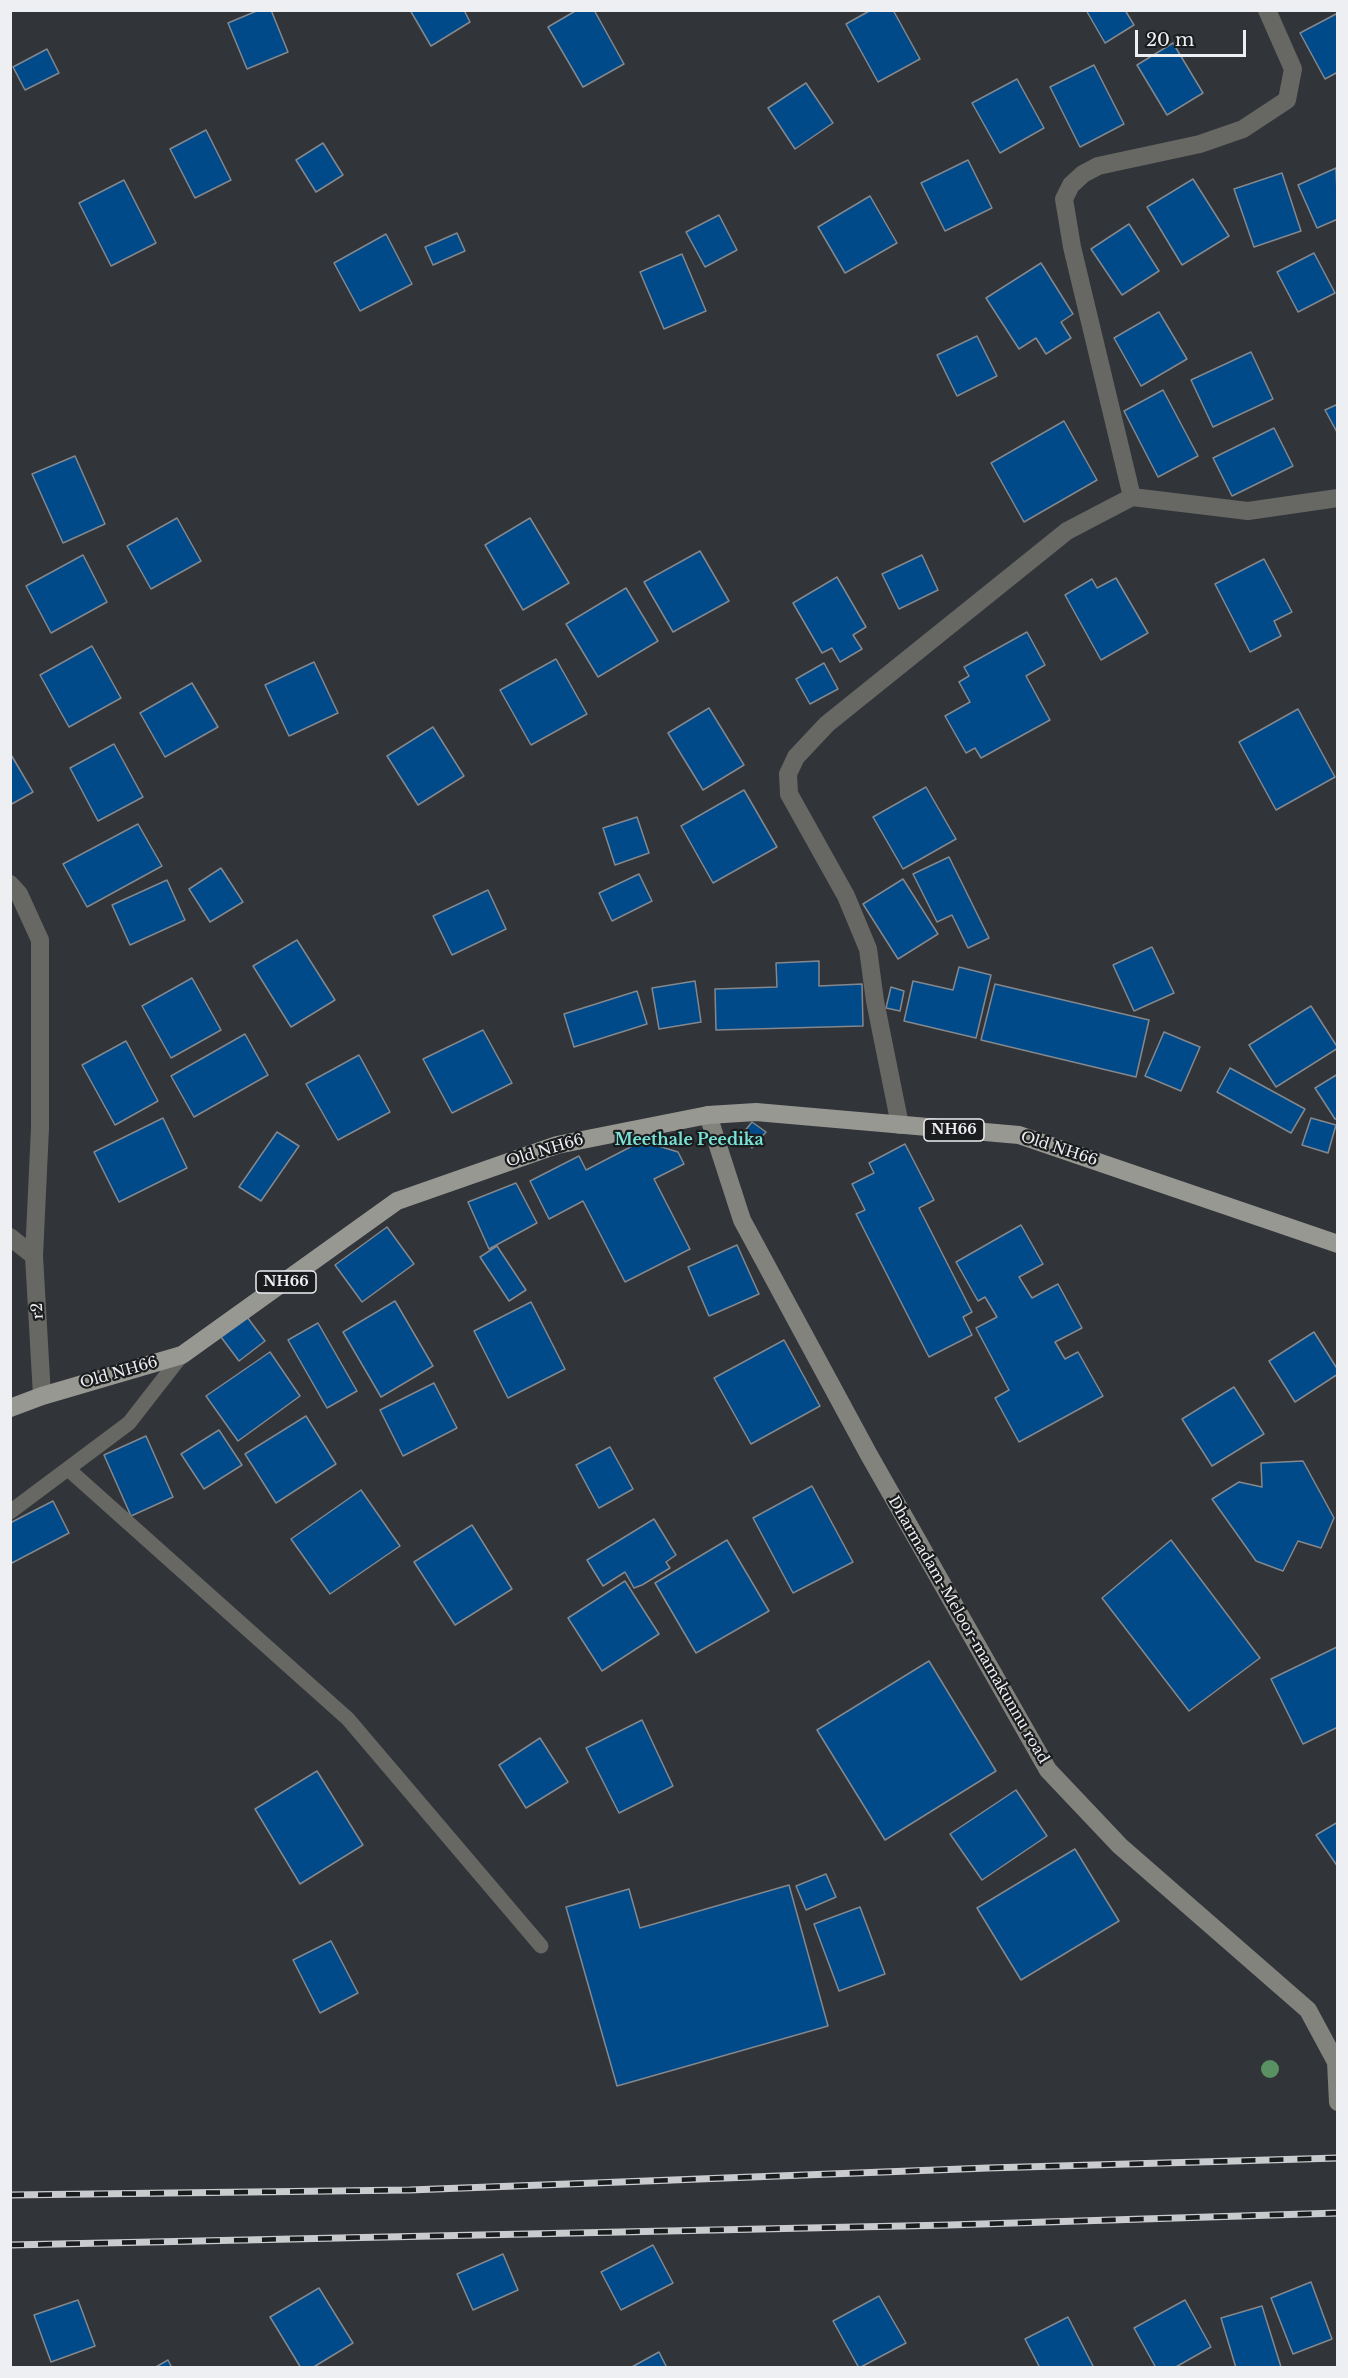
<!DOCTYPE html>
<html>
<head>
<meta charset="utf-8">
<style>
	body { margin:0 }
	#map { position:relative; width:1348px; height:2378px; overflow:hidden; background:#313438; font-family:"Libre Baskerville",serif }
	canvas { display:block }
	.frame { position:absolute; inset:0; border:12px solid #edeff2; pointer-events:none }
	.scale { position:absolute; left:1135px; top:30px; width:111px; height:27px; box-sizing:border-box; border:3px solid #edeff2; border-top:0; padding-left:8px; font-size:18px; line-height:21px; white-space:nowrap; color:#edeff2; -webkit-text-stroke:4px #1a1c1e; paint-order:stroke }
</style>
</head>
<body>
<div id="map">
<canvas width="1348" height="2378"></canvas>
<div class="frame"></div>
<div class="scale">20 m</div>
</div>
<script>
const c = document.querySelector('canvas').getContext('2d');
c.lineJoin = 'round';
function fill(path, color) {
  c.fillStyle = color;
  c.fill(path, 'evenodd');
}
function strokePath(path, color, width, dash) {
  c.strokeStyle = color;
  c.lineWidth = width;
  c.lineCap = dash ? 'butt' : 'round';
  c.setLineDash(dash || []);
  c.stroke(path);
}
function write(font, color, halo, rows, align = 'center') {
  c.font = font + ' "Libre Baskerville",serif';
  c.lineWidth = 4.5;
  c.setLineDash([]);
  c.textBaseline = 'middle';
  c.strokeStyle = halo;
  c.fillStyle = color;
  for (const [text, x, y, turn = 0] of rows) {
    c.save();
    c.translate(x, y);
    c.rotate((+turn || 0) * Math.PI / 180);
    c.textAlign = isNaN(turn) ? turn : align;
    if (halo) c.strokeText(text, 0, 0);
    c.fillText(text, 0, 0);
    c.restore();
  }
}
const building = new Path2D(`
	M259,10H271L288,52L247,69L228,23Z
	M410,10H464L470,22L431,46Z
	M577,10H594L624,64L583,87L548,27Z
	M871,10H893L920,59L878,82L846,24Z
	M1086,10H1125L1134,25L1105,43Z
	M1338,13V72L1325,79L1300,33Z
	M1173,43L1203,93L1167,115L1137,65Z
	M47,49L59,73L25,90L13,67Z
	M1094,65L1124,124L1080,147L1050,87Z
	M1017,79L1044,128L1000,153L972,103Z
	M806,83L833,123L795,149L768,108Z
	M206,130L231,180L195,198L170,149Z
	M323,143L343,175L316,192L296,160Z
	M968,160L992,208L945,231L921,183Z
	M1336,168L1338,219L1317,228L1298,185Z
	M1282,173L1301,231L1254,247L1234,189Z
	M1193,179L1229,236L1182,265L1147,207Z
	M124,180L156,243L111,266L79,203Z
	M870,196L897,243L845,273L818,227Z
	M719,215L737,250L705,267L686,232Z
	M1129,224L1159,271L1122,295L1091,249Z
	M457,233L465,251L433,265L425,247Z
	M386,234L412,284L360,311L334,263Z
	M1314,253L1335,293L1298,312L1277,272Z
	M682,254L706,311L664,329L640,272Z
	M1041,263L1073,314L1061,322L1071,338L1046,354L1036,338L1019,349L986,298Z
	M1159,312L1187,359L1141,386L1114,338Z
	M977,336L997,376L957,396L937,355Z
	M1251,352L1273,399L1213,427L1191,380Z
	M1163,390L1198,456L1158,477L1124,411Z
	M1338,404V434L1325,410Z
	M1064,421L1097,480L1024,522L991,463Z
	M1274,428L1293,466L1232,496L1213,458Z
	M75,456L105,524L63,543L32,474Z
	M177,518L201,561L151,589L127,546Z
	M530,518L569,583L523,610L485,545Z
	M700,551L729,601L673,632L644,582Z
	M83,555L107,602L51,633L26,586Z
	M922,555L938,590L899,609L882,574Z
	M1264,559L1292,612L1274,621L1281,636L1250,652L1215,584Z
	M837,577L866,627L853,635L862,649L840,662L832,648L822,653L793,603Z
	M1116,578L1148,633L1101,660L1065,595L1092,579L1097,588Z
	M626,588L658,641L598,677L566,624Z
	M1027,632L1045,665L1026,676L1050,720L981,758L975,748L966,753L945,716L970,702L959,682L969,676L964,667Z
	M92,646L121,698L69,727L40,675Z
	M556,659L587,714L531,745L500,690Z
	M314,662L338,713L289,736L265,685Z
	M824,663L838,689L810,704L796,679Z
	M192,683L218,727L165,757L140,713Z
	M709,708L744,765L703,790L668,733Z
	M1298,709L1335,777L1276,810L1239,742Z
	M433,727L464,776L418,805L387,756Z
	M114,744L143,797L98,821L70,768Z
	M10,753L33,792L10,805Z
	M926,787L956,839L903,869L873,817Z
	M744,790L777,847L713,883L681,826Z
	M637,817L649,853L615,865L603,828Z
	M138,824L162,866L87,907L63,864Z
	M949,857L989,938L968,948L952,915L937,922L913,874Z
	M221,868L243,902L210,922L189,889Z
	M639,874L652,901L612,921L599,893Z
	M903,879L938,934L898,959L863,904Z
	M167,880L185,920L130,945L112,905Z
	M488,890L506,929L452,955L433,916Z
	M297,940L335,1000L291,1027L253,966Z
	M1152,947L1174,993L1134,1011L1113,965Z
	M819,961V986L862,984L863,1026L716,1030L715,989L777,987L776,963Z
	M959,967L991,975L976,1038L904,1021L913,981L953,990Z
	M192,978L221,1030L171,1058L142,1006Z
	M695,981L701,1022L659,1029L652,988Z
	M995,984L1149,1020L1136,1077L981,1040Z
	M891,987L904,991L900,1011L886,1008Z
	M637,991L647,1024L574,1047L564,1014Z
	M1311,1006L1338,1048L1276,1087L1249,1045Z
	M483,1030L512,1083L452,1113L423,1059Z
	M1164,1032L1200,1047L1181,1091L1145,1076Z
	M245,1034L268,1075L194,1117L171,1076Z
	M126,1041L158,1101L115,1125L82,1065Z
	M359,1055L390,1112L338,1140L306,1084Z
	M1230,1068L1305,1109L1291,1133L1217,1092Z
	M1338,1074V1118L1335,1119L1315,1088Z
	M163,1118L187,1168L119,1202L94,1152Z
	M1311,1118L1336,1125L1328,1153L1302,1145Z
	M752,1122L766,1132L752,1148L740,1137Z
	M277,1132L299,1146L261,1201L239,1187Z
	M642,1141L678,1152L684,1164L654,1179L690,1249L625,1282L583,1201L549,1219L530,1181L579,1156L586,1170Z
	M905,1144L934,1200L919,1208L972,1312L963,1317L972,1335L929,1357L856,1214L865,1210L852,1184L874,1173L869,1163Z
	M516,1183L537,1223L489,1249L468,1202Z
	M1021,1225L1043,1264L1019,1277L1032,1298L1058,1284L1082,1328L1055,1342L1065,1359L1078,1352L1103,1396L1019,1442L995,1398L1009,1390L976,1328L997,1317L985,1297L978,1301L956,1262Z
	M387,1227L414,1264L362,1302L335,1265Z
	M737,1245L759,1294L709,1316L688,1267Z
	M497,1246L526,1290L509,1301L480,1257Z
	M395,1301L433,1366L381,1397L343,1332Z
	M531,1302L565,1369L508,1398L474,1331Z
	M247,1317L265,1341L239,1361L221,1337Z
	M318,1323L357,1391L327,1408L288,1340Z
	M1314,1332L1338,1370V1374L1295,1402L1269,1361Z
	M784,1340L820,1406L751,1444L714,1378Z
	M270,1352L300,1396L238,1441L206,1396Z
	M434,1383L457,1428L403,1456L380,1410Z
	M1234,1387L1264,1434L1212,1466L1182,1419Z
	M306,1416L336,1464L276,1503L245,1454Z
	M219,1430L242,1465L204,1489L181,1454Z
	M146,1436L173,1497L131,1516L104,1455Z
	M610,1447L633,1489L599,1508L576,1465Z
	M1303,1461L1334,1518L1321,1548L1298,1541L1283,1571L1256,1561L1212,1499L1239,1482L1262,1487L1261,1463Z
	M812,1486L853,1562L793,1593L753,1518Z
	M361,1490L400,1546L330,1594L291,1539Z
	M53,1501L69,1533L10,1564V1523Z
	M654,1519L676,1555L666,1562L670,1568L642,1585L634,1588L625,1572L603,1586L587,1560Z
	M472,1525L512,1589L455,1625L414,1562Z
	M727,1540L769,1611L696,1653L655,1583Z
	M1171,1540L1260,1658L1189,1711L1102,1598Z
	M625,1581L659,1634L602,1671L568,1618Z
	M1337,1647L1338,1727L1303,1744L1271,1679Z
	M929,1661L996,1771L885,1840L817,1730Z
	M642,1720L673,1786L619,1813L586,1748Z
	M540,1738L568,1782L526,1808L499,1765Z
	M317,1771L363,1845L300,1884L255,1809Z
	M1016,1790L1047,1836L982,1880L950,1834Z
	M1338,1822V1867L1316,1835Z
	M1075,1849L1119,1921L1021,1980L977,1908Z
	M826,1874L836,1897L806,1910L796,1886Z
	M789,1885L828,2026L617,2086L566,1907L629,1889L640,1928Z
	M860,1907L885,1974L839,1991L814,1924Z
	M331,1941L358,1993L320,2013L293,1960Z
	M653,2245L673,2283L621,2310L601,2272Z
	M503,2254L518,2290L473,2310L457,2274Z
	M1311,2282L1332,2339L1293,2354L1271,2298Z
	M319,2288L353,2343L312,2368H301L270,2317Z
	M879,2296L906,2343L859,2368L833,2321Z
	M78,2300L95,2346L51,2362L34,2315Z
	M1185,2300L1211,2347L1174,2368H1156L1134,2328Z
	M1262,2306L1281,2367L1236,2368L1221,2318Z
	M1068,2317L1094,2368H1040L1025,2339Z
	M659,2352L667,2368H630Z
	M168,2360L172,2368H154Z`);
const lane = new Path2D(`
	M68,1469L348,1719L541,1946
	M10,1512L129,1423L182,1355`);
const street = new Path2D(`
	M1132,497L1072,247L1064,199L1071,185L1083,174L1098,166L1200,144L1243,129L1287,100L1293,69L1267,10
	M10,884L19,894L40,940V1128L34,1256
	M900,1125L875,1001L868,949L846,896L789,794L788,774L796,757L827,724L1067,531L1132,497L1248,511L1338,498
	M10,1237L34,1256L42,1396`);
const secondary = new Path2D(`
	M708,1115L742,1220L869,1455L1048,1770L1120,1846L1308,2010L1336,2062L1338,2102`);
const primary = new Path2D(`
	M10,1408L42,1396L182,1355L397,1201L557,1145L708,1115L756,1112L1019,1135L1338,1244`);
const rail = new Path2D(`
	M10,2195L410,2190L988,2168L1338,2158
	M10,2245L949,2225L1338,2213`);
const trees = [
	[1270,2069]
];
const shields = [
	[954,1130,60],
	[286,1282,60]
];
const shieldNames = [
	["NH66",954,1130],
	["NH66",286,1282]
];
const streetNames = [
	["Old NH66",1059,1149,18],
	["Old NH66",545,1151,-17],
	["r2",38,1311,-93],
	["Old NH66",119,1373,-16],
	["Dharmadam-Meloor-mamakunnu road",968,1630,60]
];
const neighbourhoodNames = [
	["Meethale Peedika",689,1140]
];
fill(building, '#014a8a');
strokePath(building, '#84888d', 1.5);
strokePath(lane, '#676764', 15);
strokePath(street, '#676764', 18);
strokePath(secondary, '#83837e', 18);
strokePath(primary, '#989893', 18);
strokePath(rail, '#c9cbce', 7);
strokePath(rail, '#1a1c1e', 4.5, [14]);
c.fillStyle = '#599163';
for (const [x, y] of trees) {
  c.beginPath();
  c.arc(x, y, 9, 0, 2 * Math.PI);
  c.fill();
}
for (const [x, y, w] of shields) {
  const box = new Path2D();
  box.roundRect(x - w / 2, y - 11, w, 22, 4.5);
  c.fillStyle = '#1a1c1e';
  c.fill(box);
  strokePath(box, '#edeff2', 1.5);
}
write('bold 14px', '#edeff2', null, shieldNames);
write('15px', '#edeff2', '#1a1c1e', streetNames);
write('bold 16px', '#78e2d7', '#1a1c1e', neighbourhoodNames);
</script>
</body>
</html>
